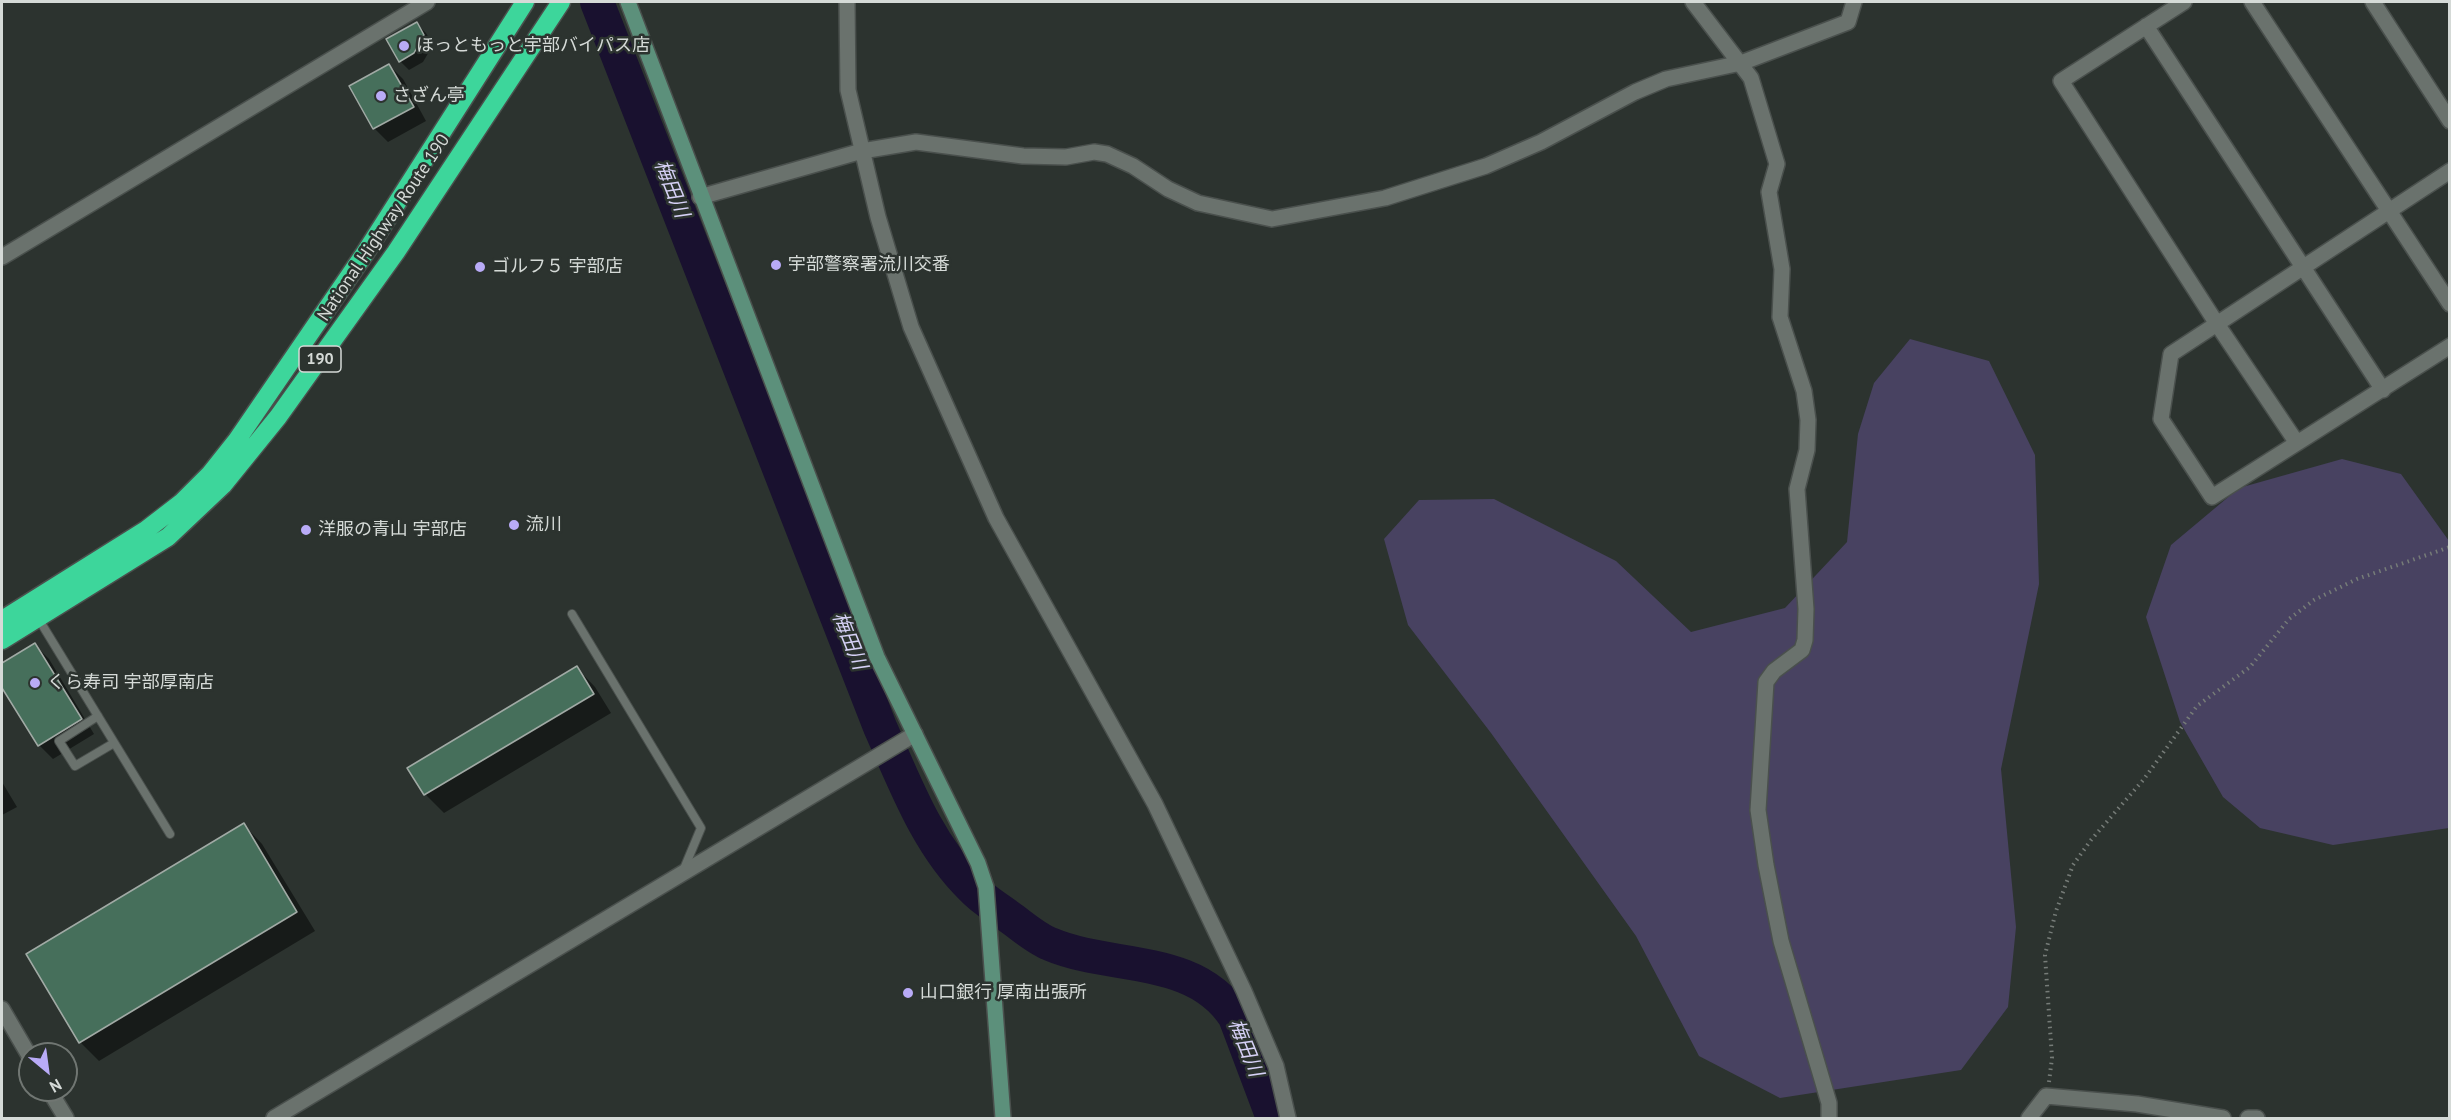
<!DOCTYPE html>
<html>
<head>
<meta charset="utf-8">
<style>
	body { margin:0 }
	#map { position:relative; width:2451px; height:1120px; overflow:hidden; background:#2c332f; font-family:"PT Sans",sans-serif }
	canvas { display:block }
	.frame { position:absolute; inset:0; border:3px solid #d5dad7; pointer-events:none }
	.north { position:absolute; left:18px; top:1042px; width:60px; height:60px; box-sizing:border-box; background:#2c332f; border:2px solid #707672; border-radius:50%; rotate:151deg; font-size:16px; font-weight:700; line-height:24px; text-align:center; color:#d5dad7 }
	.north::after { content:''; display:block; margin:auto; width:21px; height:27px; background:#b9abf7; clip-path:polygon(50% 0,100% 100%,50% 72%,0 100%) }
</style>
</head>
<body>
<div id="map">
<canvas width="2451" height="1120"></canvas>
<div class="frame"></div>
<div class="north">N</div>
</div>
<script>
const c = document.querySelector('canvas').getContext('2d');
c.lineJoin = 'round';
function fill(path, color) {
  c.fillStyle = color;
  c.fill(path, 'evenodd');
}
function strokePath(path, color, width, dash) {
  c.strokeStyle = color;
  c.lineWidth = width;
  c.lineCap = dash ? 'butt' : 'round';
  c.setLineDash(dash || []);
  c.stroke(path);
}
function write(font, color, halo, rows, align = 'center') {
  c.font = font + ' "PT Sans","Noto Sans JP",sans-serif';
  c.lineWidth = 5;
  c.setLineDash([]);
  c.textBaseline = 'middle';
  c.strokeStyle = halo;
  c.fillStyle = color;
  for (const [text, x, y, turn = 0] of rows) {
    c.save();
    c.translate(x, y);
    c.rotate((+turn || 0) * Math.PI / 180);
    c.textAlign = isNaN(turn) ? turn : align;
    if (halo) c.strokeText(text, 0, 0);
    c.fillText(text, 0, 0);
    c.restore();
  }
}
const green = new Path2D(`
	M1910,339L1989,361L2035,455L2039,584L2001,769L2016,927L2008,1007L1961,1070L1780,1098L1699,1056L1636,936L1491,733L1408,625L1384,539L1419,500L1494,499L1616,561L1691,632L1785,608L1847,542L1858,434L1874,383Z
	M2342,459L2401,474L2449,541V828L2333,845L2260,828L2223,797L2180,722L2146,617L2171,545L2239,488Z`);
const shadow = new Path2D(`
	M417,24L426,33L433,45L423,62L409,70L400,61Z
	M389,65L403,79L426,121L388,142L374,128L351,86Z
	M35,645L49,659L94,734L53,759L39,745L2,686V665Z
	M577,668L595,687L611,713L444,813L426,795L410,768Z
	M2,782L17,807L2,815Z
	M244,825L262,844L315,931L99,1061L80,1042Z`);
const river = new Path2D(`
	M597,2L880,727C905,783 927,844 972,888C982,899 996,907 1008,916C1021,925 1035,938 1050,944C1111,970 1195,954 1235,1017L1273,1118`);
const building = new Path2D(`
	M417,22L424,35L414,53L399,62L386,39Z
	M389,64L414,107L373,129L349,86Z
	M35,643L82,719L38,746L2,688V663Z
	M577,666L594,694L424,795L407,768Z
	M244,823L297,912L79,1043L26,954Z`);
const path = new Path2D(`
	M2049,1082L2052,1058L2045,955L2056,911L2073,865L2091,840L2144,779L2197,706L2250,667L2289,619L2314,600L2357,579L2450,547`);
const lane = new Path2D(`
	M572,614L701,828L683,871
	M38,618L170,834
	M98,716L59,741L75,766L114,743`);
const street = new Path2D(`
	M847,2L848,90L878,217L911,327L996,518L1155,804L1244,991L1276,1066L1288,1118
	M1693,2L1751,78L1777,164L1769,192L1782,269L1780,317L1804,391L1808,420L1807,450L1797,489L1806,609L1805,640L1802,650L1774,671L1766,682L1758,810L1766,865L1781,941L1829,1103V1118
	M2184,2L2061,81L2217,324L2297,443
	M2252,2L2450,304
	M2373,2L2450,121
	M2146,26L2383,390
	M2450,171L2171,354L2161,419L2212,497L2450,346
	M700,197L862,151L916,142L1023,156L1066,157L1094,152L1107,154L1133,166L1168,189L1198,203L1272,219L1385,198L1486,166L1541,142L1635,92L1666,79L1741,63L1848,22L1854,2
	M2,257L427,2
	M2,1009L30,1057
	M49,1090L66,1118
	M274,1118L915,734
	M2029,1118L2046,1096L2137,1104L2223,1118
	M2248,1118H2257`);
const secondary = new Path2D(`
	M628,2L877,657L978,863L986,887L1003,1118`);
const highway = new Path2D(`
	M2,620L146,530L181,503L210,474L237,440L365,253L525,2
	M2,640L168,537L223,485L278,417L396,252L561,2`);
const markers = [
	[404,46,6,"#b9abf7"],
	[381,96,6,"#b9abf7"],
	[776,265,6,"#b9abf7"],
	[480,267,6,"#b9abf7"],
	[514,525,6,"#b9abf7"],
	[306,530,6,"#b9abf7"],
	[35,683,6,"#b9abf7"],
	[908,993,6,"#b9abf7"]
];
const shields = [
	[320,359,42]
];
const shieldNames = [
	["190",320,359]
];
const poiNames = [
	["ほっともっと宇部バイパス店",416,46],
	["さざん亭",393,96],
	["宇部警察署流川交番",788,265],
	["ゴルフ５ 宇部店",492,267],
	["流川",526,525],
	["洋服の青山 宇部店",318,530],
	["くら寿司 宇部厚南店",47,683],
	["山口銀行 厚南出張所",920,993]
];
const streetNames = [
	["National Highway Route 190",384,228,-56]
];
const waterNames = [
	["梅田川",671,189,68],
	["梅田川",849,641,68],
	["梅田川",1245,1048,68]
];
fill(green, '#484261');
fill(shadow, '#0007');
strokePath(river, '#19112f', 34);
fill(building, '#466f5b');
strokePath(building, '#a1aaa5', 1.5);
strokePath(lane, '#4a504d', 10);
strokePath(street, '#4a504d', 18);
strokePath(secondary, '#4a504d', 18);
strokePath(highway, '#4a504d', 21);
strokePath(path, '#767c78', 4, [1.5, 4.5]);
strokePath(lane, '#6a726d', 8);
strokePath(street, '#6a726d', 15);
strokePath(secondary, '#5c907b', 15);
strokePath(highway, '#3dd69b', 18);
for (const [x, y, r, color] of markers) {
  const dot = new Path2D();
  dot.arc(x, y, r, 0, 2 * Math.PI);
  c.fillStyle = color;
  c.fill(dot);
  strokePath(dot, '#2c332f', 2);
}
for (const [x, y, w] of shields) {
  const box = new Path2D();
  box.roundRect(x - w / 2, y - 13, w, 26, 4.5);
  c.fillStyle = '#2c332f';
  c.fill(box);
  strokePath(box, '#d5dad7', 1.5);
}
write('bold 16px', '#d5dad7', null, shieldNames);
write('18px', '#d5dad7', '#2c332f', poiNames, 'left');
write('18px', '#d5dad7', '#2c332f', streetNames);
write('italic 20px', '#d6d1f6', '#2c332f', waterNames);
</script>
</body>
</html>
